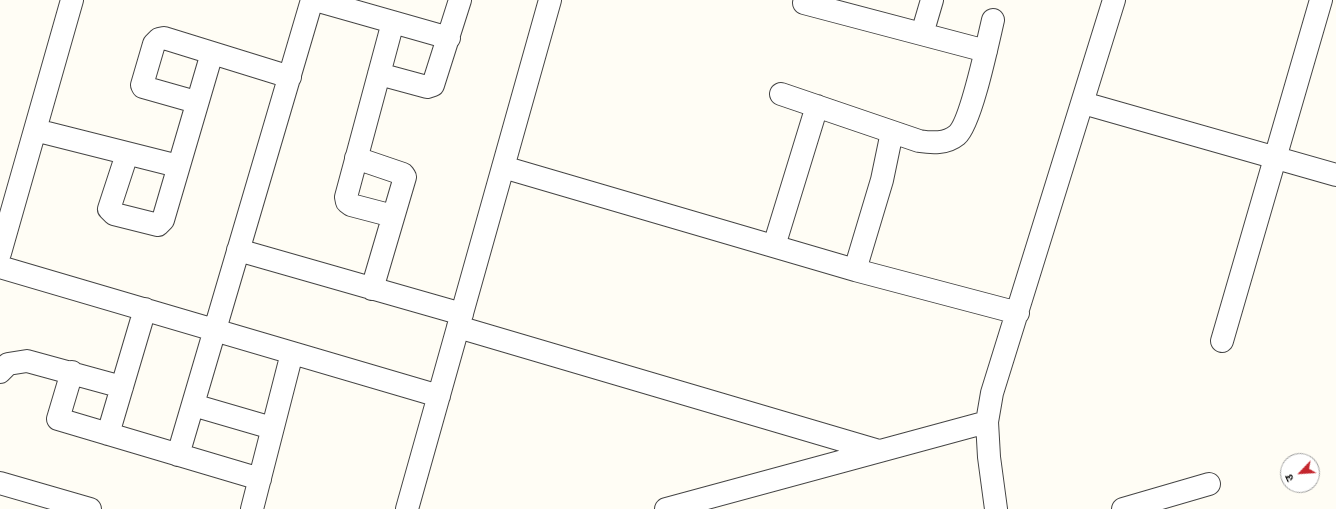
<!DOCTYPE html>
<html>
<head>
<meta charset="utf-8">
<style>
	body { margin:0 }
	#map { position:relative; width:1336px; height:509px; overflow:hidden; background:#fffdf5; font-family:Georgia,"Noto Sans Devanagari",serif }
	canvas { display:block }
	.north { position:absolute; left:1280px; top:453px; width:40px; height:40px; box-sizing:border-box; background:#fff; border:1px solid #a0a0a0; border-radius:50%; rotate:245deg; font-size:11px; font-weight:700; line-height:16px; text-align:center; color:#111 }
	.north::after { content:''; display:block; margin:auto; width:14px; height:18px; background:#c4262e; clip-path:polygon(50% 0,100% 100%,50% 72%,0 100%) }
</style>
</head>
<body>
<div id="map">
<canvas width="1336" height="509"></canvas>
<div class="north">उ</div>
</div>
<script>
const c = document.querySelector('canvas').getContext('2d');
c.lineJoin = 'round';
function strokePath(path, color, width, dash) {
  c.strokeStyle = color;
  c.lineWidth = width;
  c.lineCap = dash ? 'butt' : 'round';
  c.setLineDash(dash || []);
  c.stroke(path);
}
const minor = new Path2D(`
	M315,0L449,38
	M804,3L986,51
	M393,22L346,197L347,202L351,205L393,216
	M922,34L932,0
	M379,74L427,87L433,85L460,0
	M781,94L919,141C932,143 946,144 957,135C971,123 988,41 993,20
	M196,102L143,87L142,85L154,44L159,39L164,38L290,77
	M1083,103L1336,175
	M35,130L178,166
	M127,154L109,209L114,214L158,225L163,220L212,53
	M356,158L403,174L405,177L372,289
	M503,167L855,270L1018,313
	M774,246L817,106
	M238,250L462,314
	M0,253L72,0
	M0,267L439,396
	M855,270L882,180L892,132
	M458,327L879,451
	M1222,341L1321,0
	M0,372L8,364L27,361L122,387
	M72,372L58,419L260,479
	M193,405L272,428
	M108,434L145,309
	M178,455L312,0
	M0,483L90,509
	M252,509L292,353
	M407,509L550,0
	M666,509L987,422
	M996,509L989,457L987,422L992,393L1114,0
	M1123,509L1209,484`);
strokePath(minor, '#444', 24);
strokePath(minor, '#fff', 22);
</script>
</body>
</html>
